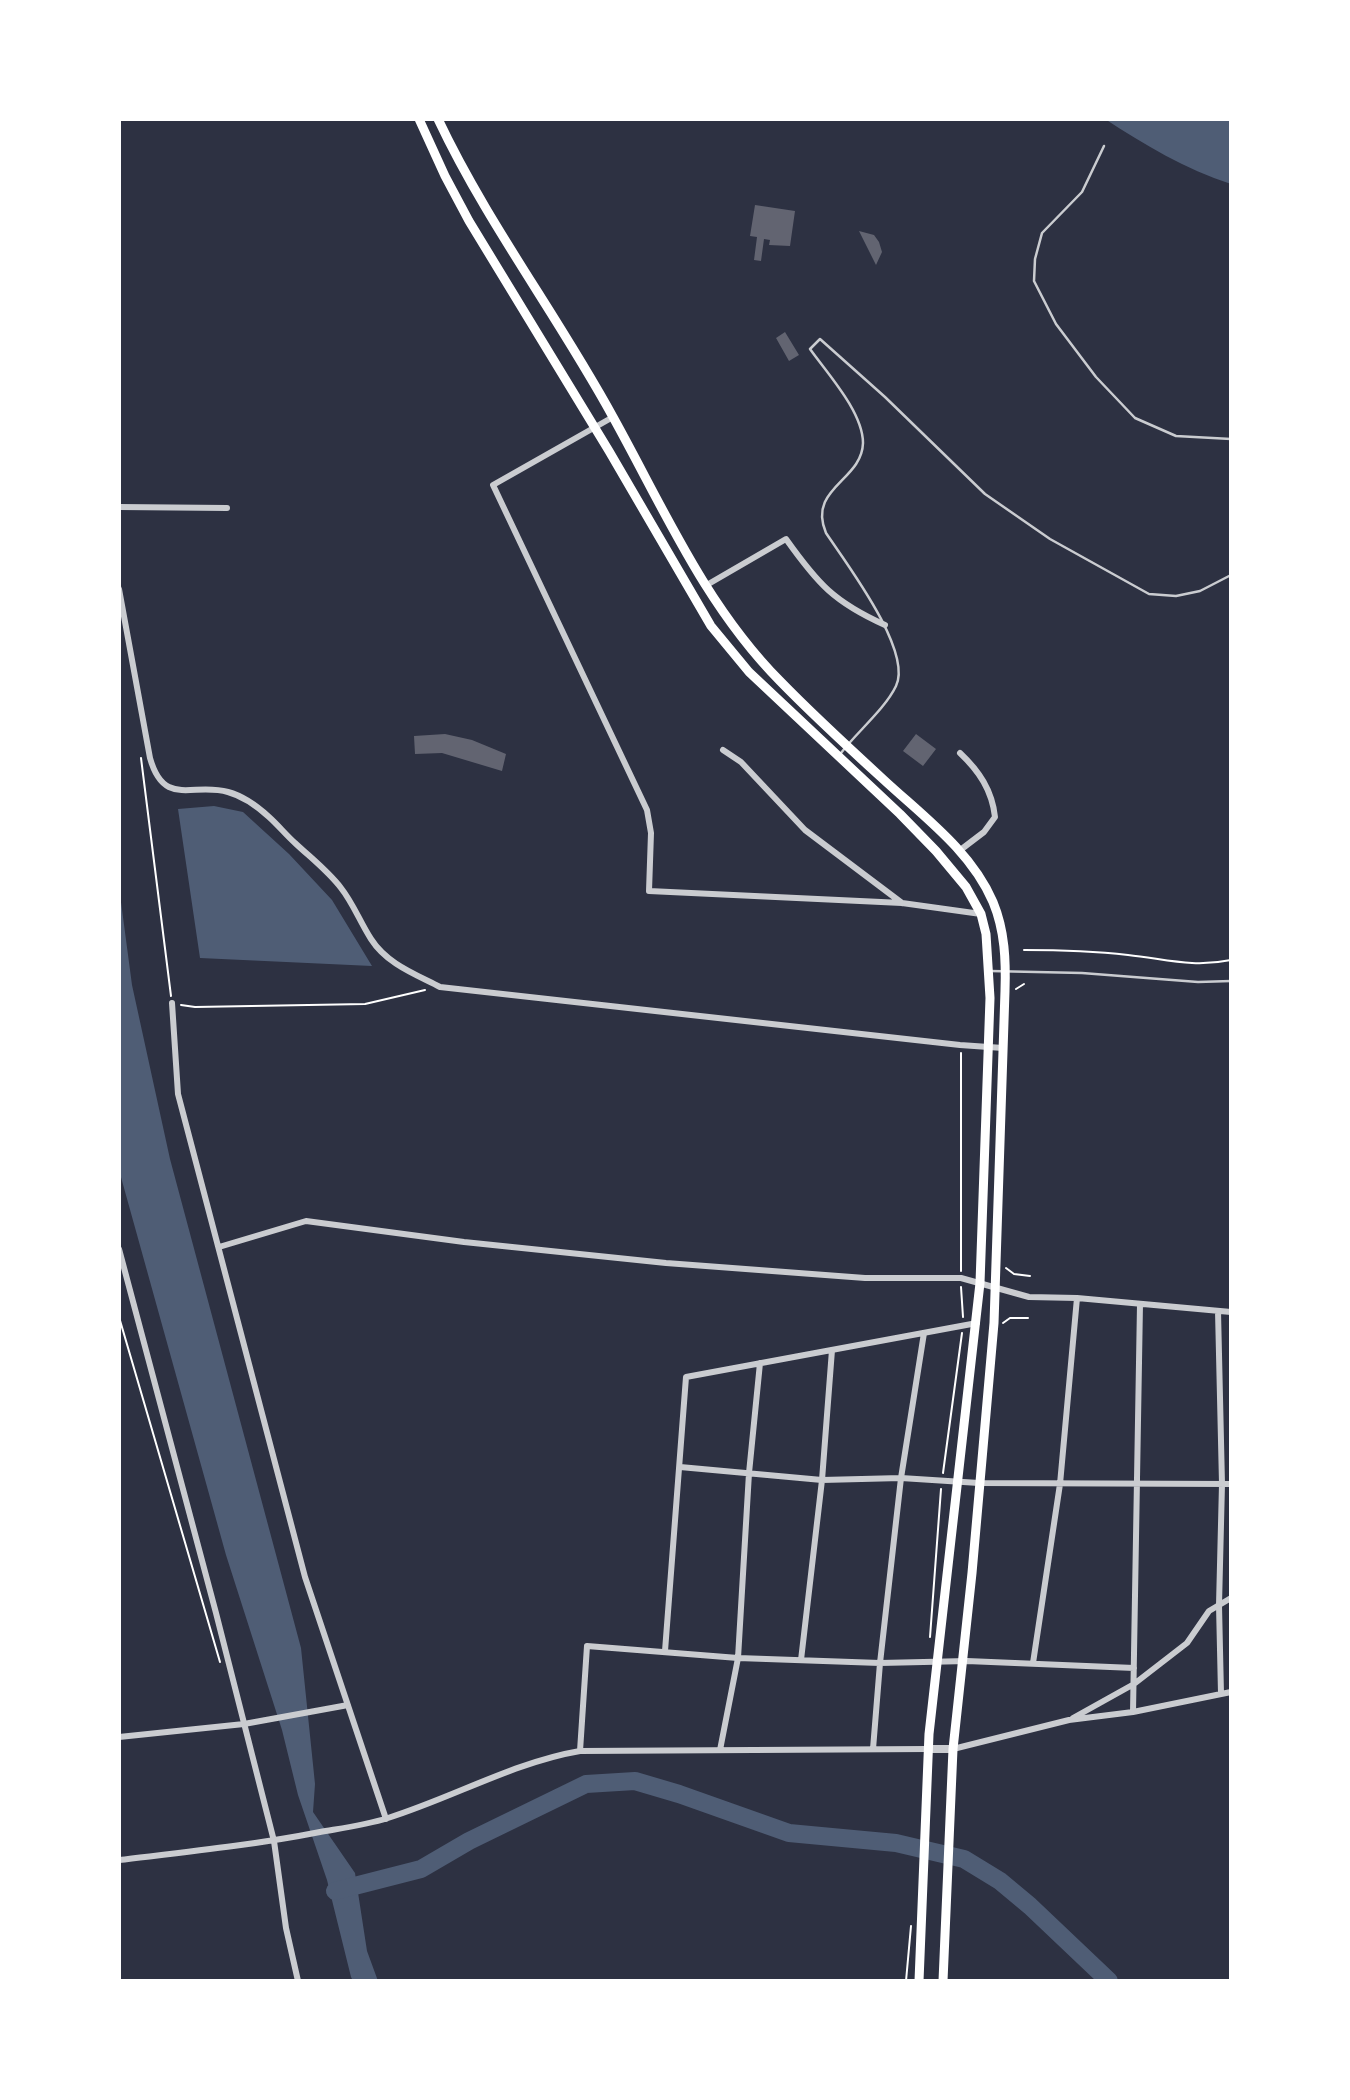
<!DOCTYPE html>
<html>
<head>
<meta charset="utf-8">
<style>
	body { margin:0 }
	#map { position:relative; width:1350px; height:2100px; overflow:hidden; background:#2d3142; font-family:Georgia,serif }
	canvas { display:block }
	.frame { position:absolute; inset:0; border:121px solid #fff; pointer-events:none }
</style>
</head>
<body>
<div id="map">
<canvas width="1350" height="2100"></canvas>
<div class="frame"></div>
</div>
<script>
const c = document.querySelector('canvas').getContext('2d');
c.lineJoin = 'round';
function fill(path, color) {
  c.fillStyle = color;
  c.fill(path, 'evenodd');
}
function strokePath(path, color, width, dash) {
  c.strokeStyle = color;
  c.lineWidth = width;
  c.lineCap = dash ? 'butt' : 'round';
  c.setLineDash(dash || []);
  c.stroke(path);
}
const water = new Path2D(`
	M1105,119H1231V184C1185,169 1145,145 1105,119Z
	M214,806L243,812L289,854L332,900L372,966L200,958L178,809Z
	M119,887L132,985L170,1159L301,1648L315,1784L313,1812L355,1873L367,1951L378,1981H353L351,1977L327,1880L298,1795L282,1730L226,1555L119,1170Z`);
const river = new Path2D(`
	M335,1891L421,1869L469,1841L586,1784L635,1781L679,1794L789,1833L896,1843L964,1859L1000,1881L1030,1906L1109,1981`);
const building = new Path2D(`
	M755,205L795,211L790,246L769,245L770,240L764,239L761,261L754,260L757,237L750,236Z
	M859,231L874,235L879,242L882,252L876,265Z
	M785,332L799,355L789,361L776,338Z
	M445,734L472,740L506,754L502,771L442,753L415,754L414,736Z
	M916,734L936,749L923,766L903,751Z`);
const path = new Path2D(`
	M141,758L171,996
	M1024,950C1059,950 1093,951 1128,955C1166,959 1192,968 1231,960
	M1016,989L1024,984
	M181,1005L195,1007L365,1004L425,990
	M1006,1268L1014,1274L1030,1276
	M961,1271V1053
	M961,1287L963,1317
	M119,1317L220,1662
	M1003,1323L1010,1318H1028
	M943,1473L962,1333
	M930,1637L941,1489
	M906,1981L911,1926`);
const service = new Path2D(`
	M1104,146L1082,192L1042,233L1035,259L1034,281L1056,324L1096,377L1135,418L1176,436L1231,439
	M841,753C857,732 885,709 896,686C913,651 846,563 826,533C807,488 862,481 863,443C863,412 827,373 810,349L820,339L885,397L985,494L1050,539L1149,594L1176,596L1200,591L1231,575
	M990,971L1082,973L1198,982L1231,981`);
const minor = new Path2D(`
	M613,417L493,485L647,810L651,833L649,891L902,903L981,914
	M119,507L227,508
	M705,586L786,539C818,584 834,602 885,625
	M119,589L150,758C164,808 193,782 228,792C243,796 257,806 269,817C278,825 286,835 295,843C311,858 328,871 341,888C353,903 360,922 371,939C387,964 415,974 440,987L960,1045L1003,1048
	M723,750L741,762L805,830L902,903
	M959,851L984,832L995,817C992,790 979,771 960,753
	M172,1003L178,1094L305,1577L386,1819
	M219,1247L306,1221L464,1242L666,1263L865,1278H961L1029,1297L1077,1298L1231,1312
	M119,1249L216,1613L274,1841L286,1928L298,1981
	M1218,1311L1222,1484L1219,1605L1221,1694
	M680,1467L822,1480L901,1478L979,1483L1231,1484
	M665,1651L686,1377L977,1323
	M801,1660L822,1480L832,1350
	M1033,1663L1060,1484L1077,1298
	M1133,1712L1140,1304
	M1073,1718L1134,1684L1187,1643L1209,1611L1231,1598
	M119,1737L244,1724L348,1705
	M873,1749L880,1663L901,1478L924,1333
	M953,1749L1069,1720L1133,1712L1231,1692
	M720,1750L738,1658L749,1473L760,1363
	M580,1751L587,1646L738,1658L880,1663L967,1661L1134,1668
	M119,1860C186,1852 254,1845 320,1832C343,1828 366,1825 388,1818C452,1798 515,1762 580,1751L928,1749`);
const tertiary = new Path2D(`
	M928,1749H953`);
const secondary = new Path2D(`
	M419,119L445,176L469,221L609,451L711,626L749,672L900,814L936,851L966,887L981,914L986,934L990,998L980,1283L929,1734L919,1981
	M438,119C487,223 558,316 613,417C664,509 705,605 780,681C813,715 849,748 884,780C924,817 971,851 993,902C1005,931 1006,961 1005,991L994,1323L972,1573L953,1749L943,1981`);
fill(water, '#4f5d75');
strokePath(river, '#4f5d75', 18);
fill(building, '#626471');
strokePath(path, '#fff', 2);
strokePath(service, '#caccd0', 2.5);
strokePath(minor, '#caccd0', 6);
strokePath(tertiary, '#caccd0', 8);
strokePath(secondary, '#fff', 9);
</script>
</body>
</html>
